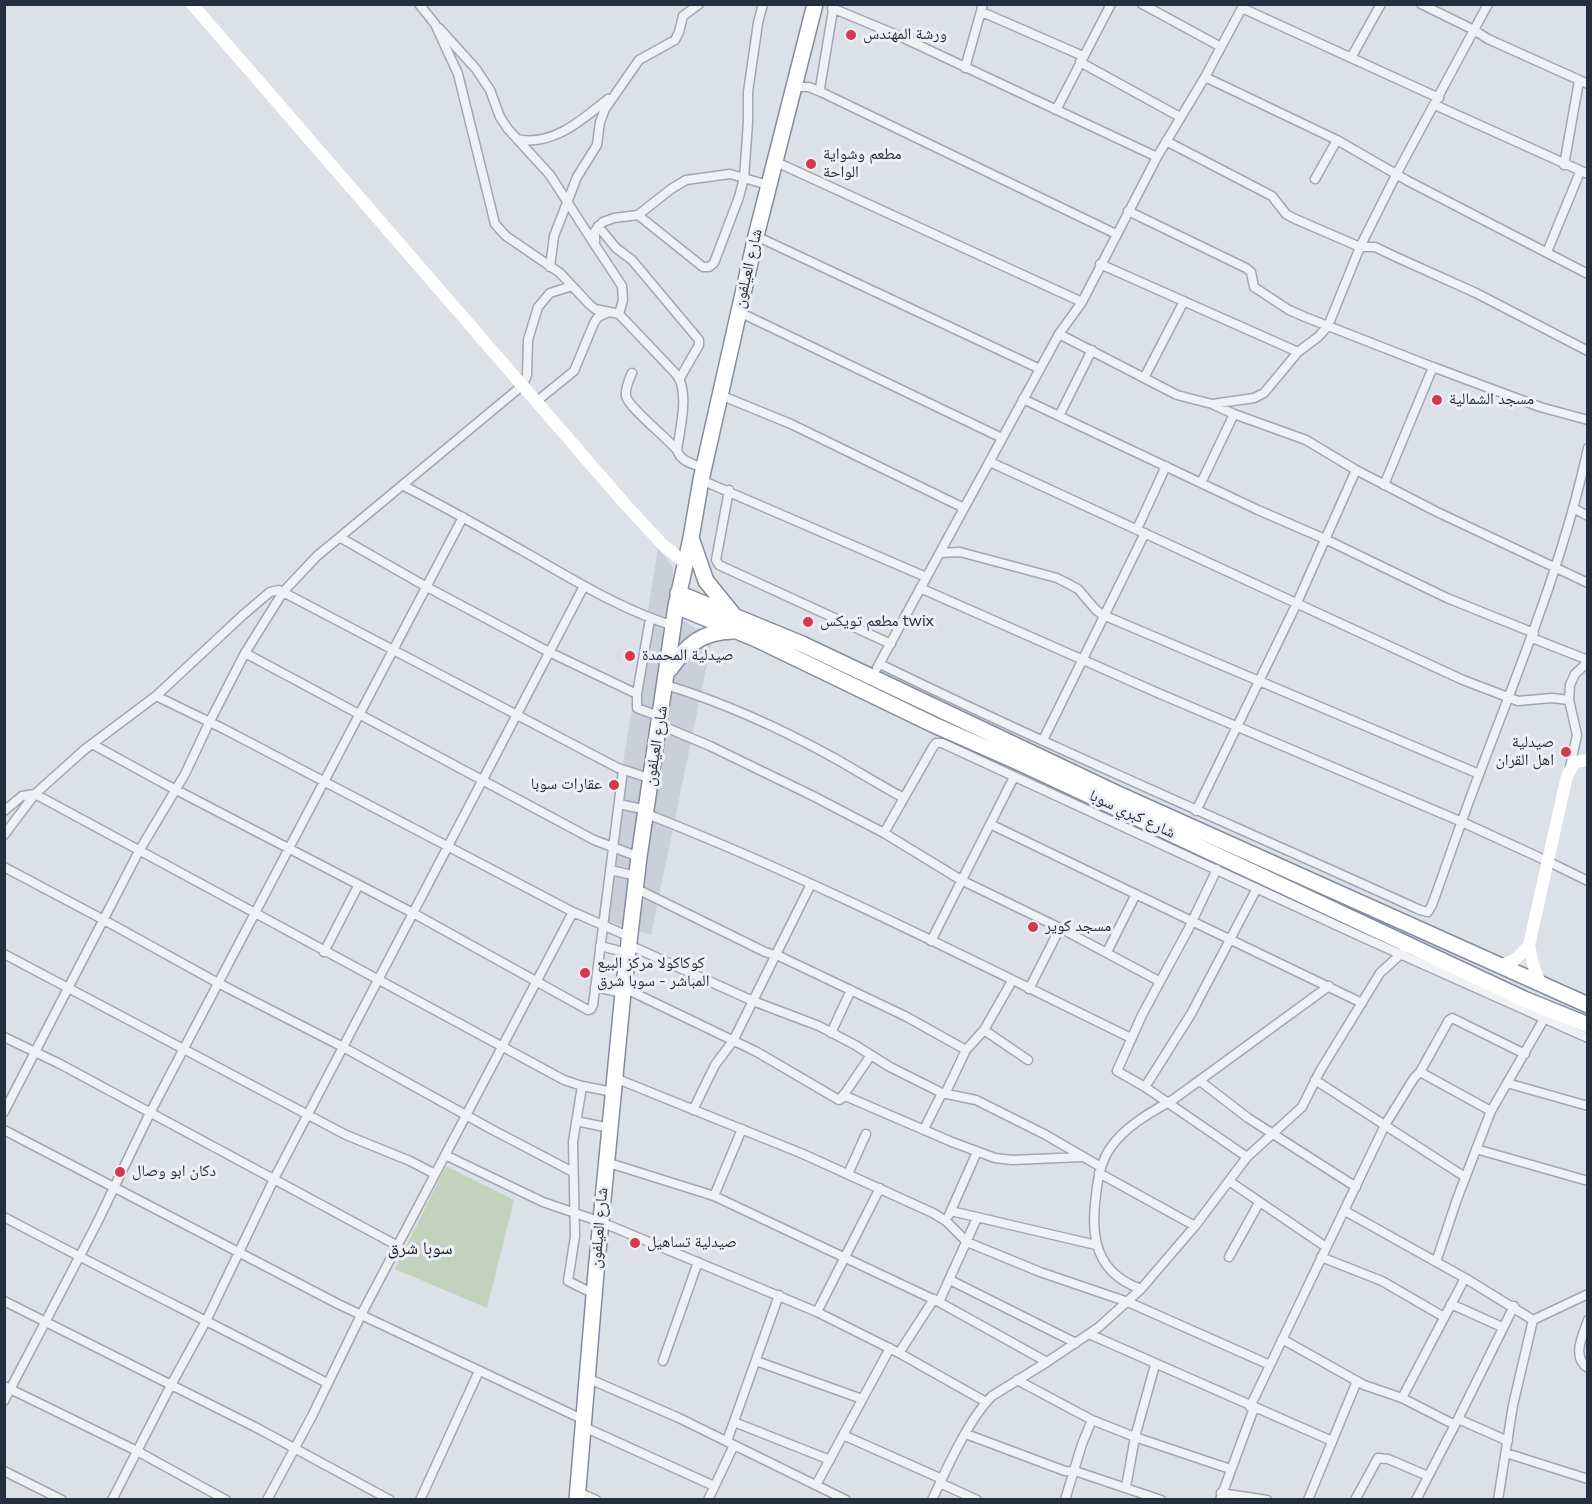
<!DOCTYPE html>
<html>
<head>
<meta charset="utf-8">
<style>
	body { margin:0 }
	#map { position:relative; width:1592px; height:1504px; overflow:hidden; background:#dce0e7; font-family:"Nunito Sans",sans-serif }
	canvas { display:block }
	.frame { position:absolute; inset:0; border:6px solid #252e3e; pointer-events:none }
</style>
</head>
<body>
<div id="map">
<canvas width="1592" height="1504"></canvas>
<div class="frame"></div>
</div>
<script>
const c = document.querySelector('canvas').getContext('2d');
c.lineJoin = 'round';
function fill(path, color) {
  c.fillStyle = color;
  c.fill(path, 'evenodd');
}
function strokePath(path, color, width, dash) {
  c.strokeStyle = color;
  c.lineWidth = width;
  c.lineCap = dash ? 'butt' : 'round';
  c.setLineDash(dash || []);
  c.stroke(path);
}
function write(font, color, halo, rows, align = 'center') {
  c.font = font + ' "Nunito Sans","Noto Naskh Arabic",sans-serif';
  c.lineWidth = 6;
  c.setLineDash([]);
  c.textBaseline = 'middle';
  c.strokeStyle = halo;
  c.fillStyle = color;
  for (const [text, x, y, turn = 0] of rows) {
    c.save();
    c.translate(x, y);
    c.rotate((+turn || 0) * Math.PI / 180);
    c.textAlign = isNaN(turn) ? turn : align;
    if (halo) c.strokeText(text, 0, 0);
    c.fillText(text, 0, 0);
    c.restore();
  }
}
const built = new Path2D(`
	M658,548L673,567L670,615L686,622L712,640L651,935L598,918Z`);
const green = new Path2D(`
	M446,1166L514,1200L487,1308L395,1269Z`);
const street = new Path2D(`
	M419,4L435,24L458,74L495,224L506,236L560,273L590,305L595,309L619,314
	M1142,4L1221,47
	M1421,4L1474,30L1488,39L1588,84
	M832,8L897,35L1157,157
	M1242,8L1439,98
	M982,12L1083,56
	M439,28L476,69L490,90L500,117L508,129L550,175L595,245
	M1352,56L1381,4
	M1080,62L1180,117
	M965,68L983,4
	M1205,77L1337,140L1408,181L1588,274
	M793,87H809L821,92L1116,234
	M821,92L820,88L834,4
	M1435,105L1588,174
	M1056,110L1111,4
	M517,139C552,147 582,120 608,99
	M1166,141L1272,196L1286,214L1293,218L1360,247H1375L1396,257L1476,293L1588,351
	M774,161L1082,302
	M1564,165L1579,81
	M1315,179L1337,140
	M1128,211L1246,268L1251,272L1254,287L1289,310L1305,317L1433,367
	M638,215L703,267H709L714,263L739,197L744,178L748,122V92L758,23L763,4
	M598,226L616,248L632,260L699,340V345L680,378
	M756,236L1040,369
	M1547,252L1580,172
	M1100,264L1298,352
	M550,267L554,236L577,177L597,145L600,122L605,109L639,60L675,40L679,32L683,16L699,4
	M739,312L1002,438
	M1059,334L1177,395L1212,404L1234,414L1306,440L1356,470L1435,511L1588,583
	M632,373C629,380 625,388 626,396C628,407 667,438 677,450
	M1144,378L1184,301
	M720,395L791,424L964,508
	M1023,399L1258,510L1325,539L1447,598L1534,633
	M537,401L574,371L594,323L598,317L609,312
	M1213,404L1254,398L1264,393L1298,352L1318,337L1328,326L1360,247L1397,173L1488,4
	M1059,416L1092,350
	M990,462L1463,680L1518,701L1552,698L1569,700
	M704,468C693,464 681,462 677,450C680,429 690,391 676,374L619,314L623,300L622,286L595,245V231L603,222L614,218L638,215L671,189L686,180L730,174L768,185
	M701,480L926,577
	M1201,483L1234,414
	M1384,485L1433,367L1540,407L1588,420
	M404,486C449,509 493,534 537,559C582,585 625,611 674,626
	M729,490L716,560L719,565L891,644
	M1573,508L1588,516
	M1137,529L1166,466
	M341,538L425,586L549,652L637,694V708L661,717
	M940,553L960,552L1057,578L1078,589L1096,610L1103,615L1479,774
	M920,588L1158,693L1462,822L1547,861L1588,881
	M1532,638L1588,660
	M245,653L594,840L639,857
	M880,664C1058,751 1240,828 1420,910L1428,912L1432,905C1448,861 1463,816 1480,772C1521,663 1563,563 1588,448
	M877,668L1059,334L1082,302L1157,157L1205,77L1244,4
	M666,685C725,703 782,729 836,759C859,772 881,786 904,798
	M637,694L650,619
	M156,696L224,729L573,912L630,937
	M660,725L710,746L813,796L884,833L961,880L1060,928L1159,981
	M1043,740L1145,533
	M92,744L163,783L413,913L588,1010L591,1009L593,1005L623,770
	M1570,767L1577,735L1569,700L1570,685L1575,674L1588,662
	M619,804L647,810
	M4,811L22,796L35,794L84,750L156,696L243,615L270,592L279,590L618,768L652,779
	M1196,811L1296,605L1356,470
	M647,814C813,879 971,960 1131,1038
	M990,824L1362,1003
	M884,833L933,747L936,743H942L1362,937L1588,1038
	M4,835L35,794L564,1080L582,1086L613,1092
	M4,867L104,920L218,983L343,1047L491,1129L573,1172
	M1217,869L1189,928L1142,1015L1117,1071L1145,1087L1247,1157
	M610,870L637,876
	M635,888L765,952L779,956L905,1016L966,1050
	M931,941L1014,777
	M629,945L753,1001L819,1026L855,1045L890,1067L942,1093L976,1100L1044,1134L1101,1167
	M600,946L628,953
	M324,952L358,886
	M1107,952L1136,894
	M4,954L346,1135L410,1161L435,1174
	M595,987L623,993
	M624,988L757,1052L839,1100L841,1099L871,1055
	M1029,989L1060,928
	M984,1030L1028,1060
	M831,1033L851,990
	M4,1037L60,1064L398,1246
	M1420,1072L1491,1111
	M615,1078L803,1154L933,1213L946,1221L967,1242L1040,1272L1128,1302L1270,1365
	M1315,1080L1465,1177
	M1200,1081L1248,1118L1356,1187
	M1507,1083L1588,1106
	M582,1086L573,1142L575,1236L568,1281L594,1294
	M1145,1087L1191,1014L1257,888
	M945,1094L966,1050L984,1030L1012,981
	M843,1095L952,1142L995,1158L1012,1160L1082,1157
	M693,1110L715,1065L733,1041L811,884
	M4,1112L139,851L185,774L209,723L245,653L283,592L317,556L523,385L527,375L528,340L538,307L550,293L572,286
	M576,1121L610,1128
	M924,1129L942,1093
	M4,1130L338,1304L584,1420
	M1476,1149L1588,1181
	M445,1155L543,1202L601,1222L817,1312L899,1353L986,1402
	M606,1162L714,1196L939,1302L1047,1362
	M1099,1173L1195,1226
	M848,1174L866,1134
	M1229,1181L1326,1247
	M714,1196L742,1129
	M951,1211L1096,1245
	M1345,1211L1465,1278L1533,1320
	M949,1215L977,1152
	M4,1217C111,1274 220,1327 327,1383
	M1229,1257L1259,1203
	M1321,1257L1382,1281L1444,1317
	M1436,1262L1457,1199L1491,1111L1544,1019
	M950,1280L1076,1343
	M1141,1289C1096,1273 1090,1237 1096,1195C1098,1177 1101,1161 1111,1147C1125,1126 1153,1111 1174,1099L1329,986
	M4,1301L259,1429L390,1500
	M939,1302L977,1218
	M1451,1304L1502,1327
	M817,1312L880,1188
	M1533,1320L1588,1294
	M1588,1320C1583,1335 1571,1357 1588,1368
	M1089,1334L1332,1441
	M1282,1339L1364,1385L1402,1398
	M899,1353L934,1299
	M663,1361L698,1262
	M756,1361L862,1399
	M587,1378L679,1418L846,1500
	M1017,1380L1092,1420L1135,1437L1230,1469
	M4,1386L137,1451L226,1500
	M4,1401L96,1225L150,1113L463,517
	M1250,1407L1385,1125L1414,1078L1420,1072L1449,1020L1452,1018L1525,1054
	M1458,1419L1514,1306
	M734,1422L830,1460
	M1455,1425L1402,1398L1465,1278
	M584,1427L714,1486
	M966,1434L1065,1471L1078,1472L1161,1500
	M843,1435L942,1479
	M727,1441L779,1295
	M1506,1453L1588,1479
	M4,1471L62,1500
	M940,1483L977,1500
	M816,1485L890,1348
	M1126,1487L1135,1437L1155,1365
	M578,1492L596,1500
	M1221,1493L1267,1500
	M112,1500L171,1385L206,1321L274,1179L584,586
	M267,1500L312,1416L361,1315L573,912
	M420,1500L479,1371
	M708,1500L734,1445
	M932,1500C947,1468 968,1420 992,1396L1047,1362L1099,1327L1141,1289L1195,1226L1247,1157L1302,1107L1320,1071L1380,973L1403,952
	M1065,1500L1082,1444L1092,1420
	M1220,1500L1254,1408
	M1308,1500L1357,1381
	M1355,1500L1378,1458L1388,1459L1428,1476
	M1416,1500L1458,1419L1508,1441
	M1498,1500L1513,1405L1533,1320`);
const secondary = new Path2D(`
	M192,4L625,504L663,545L685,563
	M1501,966L1516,959L1529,945
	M1540,984L1533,964L1529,945L1567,776L1575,762L1588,760`);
const highway = new Path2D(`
	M691,538L706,581L732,613
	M678,593L802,644L1118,794L1588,1005
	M676,606L756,639L932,724L1020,763L1524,999L1588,1025
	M670,669C688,644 701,632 733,631
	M577,1500L596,1272L623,993L639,857L676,606L691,538L701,480L756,236L815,4`);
const markers = [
	[851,35,6,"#d4394f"],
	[811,164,6,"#d4394f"],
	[1437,400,6,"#d4394f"],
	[808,622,6,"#d4394f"],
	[630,656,6,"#d4394f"],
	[1566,752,6,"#d4394f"],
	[614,785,6,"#d4394f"],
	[1033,927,6,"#d4394f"],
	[585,973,6,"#d4394f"],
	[120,1172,6,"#d4394f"],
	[635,1243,6,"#d4394f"]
];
const poiNames = [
	["ورشة المهندس",863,35],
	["مطعم وشواية",823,155],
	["الواحة",823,173],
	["مسجد الشمالية",1449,400],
	["مطعم تويكس twix",820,622],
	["صيدلية المحمدة",642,656],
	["صيدلية",1554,743,"right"],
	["اهل القران",1554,761,"right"],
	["عقارات سوبا",602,785,"right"],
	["مسجد كوير",1045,927],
	["كوكاكولا مركز البيع",597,964],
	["المباشر - سوبا شرق",597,982],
	["دكان ابو وصال",132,1172],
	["صيدلية تساهيل",647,1243]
];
const streetNames = [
	["شارع العيلفون",749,269,-77],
	["شارع العيلفون",657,746,-81],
	["شارع كبري سوبا",1132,815,25],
	["شارع العيلفون",600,1228,-85]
];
const neighbourhoodNames = [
	["سوبا شرق",420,1250]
];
fill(built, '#cacfd9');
fill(green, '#c2d2bd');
strokePath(street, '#a1a7b1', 11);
strokePath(highway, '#838d9f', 18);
strokePath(street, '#eff1f5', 8);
strokePath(secondary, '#fff', 12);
strokePath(highway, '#fff', 15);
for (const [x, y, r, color] of markers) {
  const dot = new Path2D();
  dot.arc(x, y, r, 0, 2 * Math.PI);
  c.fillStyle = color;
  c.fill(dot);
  strokePath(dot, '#eceff5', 2);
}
write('16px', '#252e3e', '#eceff5', poiNames, 'left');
write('16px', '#252e3e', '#eceff5', streetNames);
write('18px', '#181f2f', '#eceff5', neighbourhoodNames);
</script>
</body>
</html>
